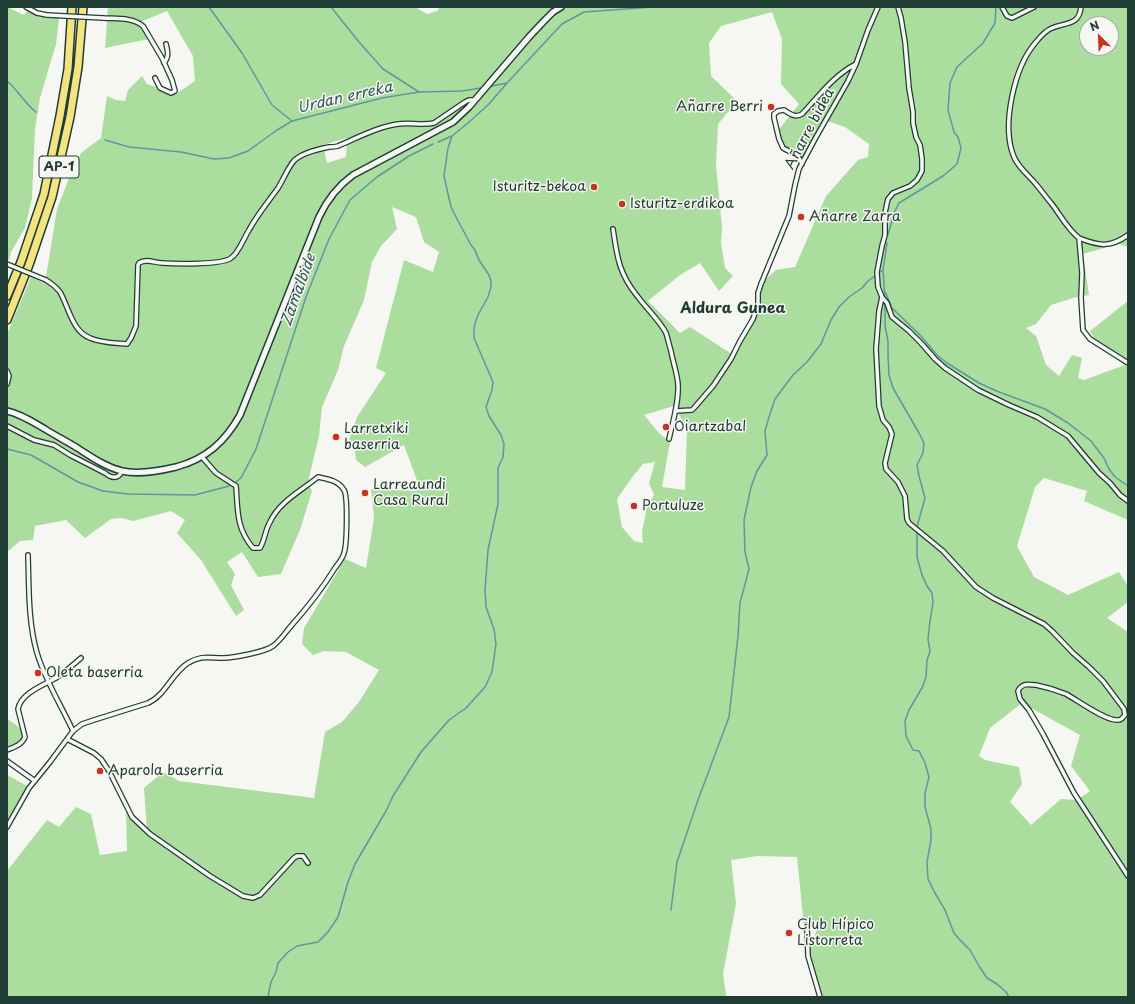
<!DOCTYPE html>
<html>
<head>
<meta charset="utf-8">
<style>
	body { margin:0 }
	#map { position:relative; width:1135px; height:1004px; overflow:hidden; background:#f6f6f2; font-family:"Playpen Sans",sans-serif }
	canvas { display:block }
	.frame { position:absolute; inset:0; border:8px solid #1f3d34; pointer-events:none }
	.north { position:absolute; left:1079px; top:16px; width:40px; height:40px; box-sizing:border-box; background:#f6f6f2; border:1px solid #a0aca6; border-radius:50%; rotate:336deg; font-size:11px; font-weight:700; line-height:16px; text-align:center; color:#1f3d34 }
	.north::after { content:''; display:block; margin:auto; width:14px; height:18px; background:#c8321e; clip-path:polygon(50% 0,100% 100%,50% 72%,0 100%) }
</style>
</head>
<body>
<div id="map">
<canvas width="1135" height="1004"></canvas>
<div class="frame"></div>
<div class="north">N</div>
</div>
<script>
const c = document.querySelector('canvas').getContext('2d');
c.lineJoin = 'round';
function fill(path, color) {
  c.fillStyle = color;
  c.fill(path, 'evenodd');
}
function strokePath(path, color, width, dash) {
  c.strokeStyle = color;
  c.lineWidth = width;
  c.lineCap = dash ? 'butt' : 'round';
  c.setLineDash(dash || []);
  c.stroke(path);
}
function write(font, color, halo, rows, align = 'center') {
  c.font = font + ' "Playpen Sans",sans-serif';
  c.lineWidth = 3;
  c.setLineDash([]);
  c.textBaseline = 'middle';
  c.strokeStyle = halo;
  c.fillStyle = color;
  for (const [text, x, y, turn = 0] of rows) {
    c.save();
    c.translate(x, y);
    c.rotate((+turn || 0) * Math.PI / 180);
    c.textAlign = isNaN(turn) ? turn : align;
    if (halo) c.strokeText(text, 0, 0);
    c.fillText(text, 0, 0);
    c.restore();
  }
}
const green = new Path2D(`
	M7,7L24,15L29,9L51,18H59L56,44L40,98L35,129L32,198L25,228L11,252L9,260L7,259Z
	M108,7H415L427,14L437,11L440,7H1128V247L1118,244L1083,254L1089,295L1073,298L1051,305L1036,324L1026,328L1036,336L1046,365L1059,376L1072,355L1082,358L1078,378L1084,380L1125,365L1096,342L1090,331L1128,301V520L1084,501L1087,491L1044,478L1035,487L1017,546L1034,577L1068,595L1119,572L1128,586V602L1107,618L1128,632V997H819L808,954L818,926H804L797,857L758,856L731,860L736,904L723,974L726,995L727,997H7V871L47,820L59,827L76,807L91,814L100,855L127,851L126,807L134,818L147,831L144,788L163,772L179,781L314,798L325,732L342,722L359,702L379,670L346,652L324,651L313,655L302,644L304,628L345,559L366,568L374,518L371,489L416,491L419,486L404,445L365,467L356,460L354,442L349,440L357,417L386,373L376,368L404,260L433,272L439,252L424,242L416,217L392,207L397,229L381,246L372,262L364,300L344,346L338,370L322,407L319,436L308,482L312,491L300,530L281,574L258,577L242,552L227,562L235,574L231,585L244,610L236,616L201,560L177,533L185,520L171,511L133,521L122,518L111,519L85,538L66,520L35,526L33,540L20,541L7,552V334L31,277L44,283L46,277L57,209L73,168L81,153L101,138L107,96L116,100L125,101L128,90L142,76L147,84L176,94L195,81L193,56L167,11L140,22L149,39L105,48ZM772,12L782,39L781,84L799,104L777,132L784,148L805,159L827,121L845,127L869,144L868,157L858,160L826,196L795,267L776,270L766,279L741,339L730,353L690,327L680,333L648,301L680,275L700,263L719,291L733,276L725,268L721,243L722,227L716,165L718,124L737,101L711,76L709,43L721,26ZM1087,24H1111V48H1087ZM347,138L346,157L327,163L323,145ZM674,406L687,428L685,490L662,487L670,442L659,433L644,415ZM655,462L649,483L654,495L647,507L642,532L643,543L634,541L622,527L617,499L633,476L643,464ZM1022,703L1080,735L1071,766L1090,791L1077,800L1061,799L1031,825L1010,802L1022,784L1019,767L985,760L979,756L990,728Z
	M7,719C15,724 24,728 22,739L7,750Z
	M7,775L31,788L7,829Z`);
const stream = new Path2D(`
	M209,7L242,53L272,105L292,121
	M331,7L359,42L383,69L419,92
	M7,81C18,90 24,103 36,112
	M492,86L507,83
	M105,140L129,147L181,152L214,159L229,158L248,151L277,130L292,121L382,98L419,92L462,91L481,88
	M438,142L452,136L468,123L489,104L507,83L562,24L584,12L653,7
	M888,235L894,213L899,203L943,176L957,164L961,148L958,137L954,132L948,110L950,83L957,67L983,43L995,23L996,7
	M885,292L888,298L892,308L920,335L937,355L947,363L979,383L999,392L1045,409L1068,423L1091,441L1104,458L1109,469L1115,477L1128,486
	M885,299L883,270L887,243
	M885,302V326L888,341V355L889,375L893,388L919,433L924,443L923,453L917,465L919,476L925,498L917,527
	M7,449L31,455L78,482L103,491L128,494L195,495L229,486
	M236,482L241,478L256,449L306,297L329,239L350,200L377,177L409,156L433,144
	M917,531V557L922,575L927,586L932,593L933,603L930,621L928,639L930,651L927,660L926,677L923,686L909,710L905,721L906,736L913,750L919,751L925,763L929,777L925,793V807L931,829V840L927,862L928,879L935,893L945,910L954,933L960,940L970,950L979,966L987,978L997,984L1006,992L1009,997
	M671,910L677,862L698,800L729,717L738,636L740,603L749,569L745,552L744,520L751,487L757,471L767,455L765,431L769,417L775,399L793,375L807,362L821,344L831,320L839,307L849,297L862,288L868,281L883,270
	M268,997L271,982L276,972L278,963L288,952L297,946L318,942L328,932L338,917L348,882L355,864L386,811L393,796L421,752L449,720L466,708L485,687L492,672L496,644L494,629L486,607L485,590L488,550L498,504V468L503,457L504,444L501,435L489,416L486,407L492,390L493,382L474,338V328L476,320L479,313L488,297L491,287V281L489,275L479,260L475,250L471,245L456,217L451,207L444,176L448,148L452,136`);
const minor = new Path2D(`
	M26,7L37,13L47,15
	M898,7L901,18L905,42L909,88L913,112V123L916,137L920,145L922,159V171L917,180L910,186L893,193L888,199L887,203L885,213V235L882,246L877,272L878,287L882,297L879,311L876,349L879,406L883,420L889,427L892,434L885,463L886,469L898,482L905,496L907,519L909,523L943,551L976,587L993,598L1044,624L1052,631L1073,653L1089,667L1103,681L1124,709L1125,715C1123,717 1122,720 1118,720C1107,722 1077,700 1066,694C1056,690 1046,687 1036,685C1028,684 1022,683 1018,691L1020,699L1029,710L1043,734L1074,793L1128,876
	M1002,7L1007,16L1012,18L1034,7
	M1081,7C1079,26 1066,22 1052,28C1047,30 1040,37 1036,42C1014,67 1001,126 1014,157C1018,167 1028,175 1035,183C1041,190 1045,196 1051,203C1060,214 1067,229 1079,238L1082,273L1081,298L1083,330L1090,339L1128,363
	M103,18C116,19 132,17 143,26L162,58L172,80L175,91L171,93L160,88L155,78
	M164,63C169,57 168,52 166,44
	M802,164L798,156L783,148L779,139L774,118V114L778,111L784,110C790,114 795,118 802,114C819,96 834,75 856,64
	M613,229C617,257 619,274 638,297C646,308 660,321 666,333C668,339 669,345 671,351C673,362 677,373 678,384C679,402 673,421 669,439
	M1079,238C1099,246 1110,248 1128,235
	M46,280C51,283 56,287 60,292C69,308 72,331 90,338C101,343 115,343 127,344L131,338L136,326L138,265L139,263C146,258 155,263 162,263C176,264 222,265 231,258C238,254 244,238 249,230C257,215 268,202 278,188C283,180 288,168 293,162C299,154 319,149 329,147C332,147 335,147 338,146C357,138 377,127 398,124C410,122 422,126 434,123L465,102L469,100H475
	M882,297L887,303L892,317L909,331L921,343L935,359L945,368L978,390L1009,405L1037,417L1068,436L1099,473L1110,483L1120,495L1128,501
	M7,371L9,376L7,384
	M676,411L692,410L694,408L713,386L731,359L740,341L753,319L758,305V293L761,284L789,216L795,185L799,169L815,139L848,81L856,64L868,30L878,7
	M7,426L34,440L54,445L70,455L105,473C111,478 118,480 122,471
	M28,555C29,587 28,622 37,653C45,680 61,705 73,731
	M67,739L94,753L101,759L109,771L132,817L150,834L210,876L243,896L253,898L260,895L294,858L297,856H303L308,863
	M7,750C14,747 22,745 25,737L18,709C21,693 44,685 56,678C65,672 73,665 81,658
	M7,761L35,781
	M7,827L29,788L50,762L73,731L82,724L94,720L148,703C165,696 172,673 188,663C201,655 209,658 223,658C233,658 265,652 273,646C280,641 285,633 291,626C307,608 322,589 335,568C338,564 343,558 344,553C347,545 348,496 344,490C338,480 327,479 318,477C301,491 279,502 270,522C265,530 265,540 260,548H253C236,528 238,511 236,486L216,473L202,457
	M807,927L808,956L820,997`);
const secondary = new Path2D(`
	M7,411C21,414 33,422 45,429C56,436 68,442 79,449C93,458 106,467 122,471C139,475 159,471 176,467C206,459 225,442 240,415L319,217C327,200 338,186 353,175L453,122L469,107L529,37L544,21L553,12L561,7`);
const motorway = new Path2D(`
	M7,296L21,262L44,194L60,116L68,69L72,7
	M7,320L29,265L52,197L70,117L78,67L83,7`);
const minorBridge = new Path2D(`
	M47,15L103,18
	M7,264L46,280`);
const markers = [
	[771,107,4,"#c8321e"],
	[594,187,4,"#c8321e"],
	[622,204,4,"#c8321e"],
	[801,217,4,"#c8321e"],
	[666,427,4,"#c8321e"],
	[336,437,4,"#c8321e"],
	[365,493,4,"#c8321e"],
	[634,506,4,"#c8321e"],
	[38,673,4,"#c8321e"],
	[100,771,4,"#c8321e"],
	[789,933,4,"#c8321e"]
];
const shields = [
	[59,167,40]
];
const shieldNames = [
	["AP-1",59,167]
];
const poiNames = [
	["Añarre Berri",763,107,"right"],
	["Isturitz-bekoa",586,187,"right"],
	["Isturitz-erdikoa",630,204],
	["Añarre Zarra",809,217],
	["Oiartzabal",674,427],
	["Larretxiki",344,429],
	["baserria",344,445],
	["Larreaundi",373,485],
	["Casa Rural",373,501],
	["Portuluze",642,506],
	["Oleta baserria",46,673],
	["Aparola baserria",108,771],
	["Club Hípico",797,925],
	["Listorreta",797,941]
];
const streetNames = [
	["Añarre bidea",810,129,-62]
];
const waterNames = [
	["Urdan erreka",345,98,-13],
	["Zamalbide",299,290,-70]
];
const neighbourhoodNames = [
	["Aldura Gunea",733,309]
];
fill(green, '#abdd9e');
strokePath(stream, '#5c989d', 1.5);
strokePath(minor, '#1f3d34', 6);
strokePath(secondary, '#1f3d34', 8);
strokePath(motorway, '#1f3d34', 10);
strokePath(minor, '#f6f6f2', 3.5);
strokePath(secondary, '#f6f6f2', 5);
strokePath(motorway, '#f5e382', 7);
strokePath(minorBridge, '#1f3d34', 6, []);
strokePath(minorBridge, '#f6f6f2', 3.5);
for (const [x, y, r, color] of markers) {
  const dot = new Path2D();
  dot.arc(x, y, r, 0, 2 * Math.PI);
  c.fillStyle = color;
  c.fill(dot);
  strokePath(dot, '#f6f6f2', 1.5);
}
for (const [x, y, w] of shields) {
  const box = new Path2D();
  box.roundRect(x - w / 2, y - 11, w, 22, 3);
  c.fillStyle = '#f6f6f2';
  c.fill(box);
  strokePath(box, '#1f3d34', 1);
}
write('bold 13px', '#1f3d34', null, shieldNames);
write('14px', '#1f3d34', '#f6f6f2', poiNames, 'left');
write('14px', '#1f3d34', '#f6f6f2', streetNames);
write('italic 15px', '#335b57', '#f6f6f2', waterNames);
write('bold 15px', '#1f3d34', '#f6f6f2', neighbourhoodNames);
</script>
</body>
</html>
